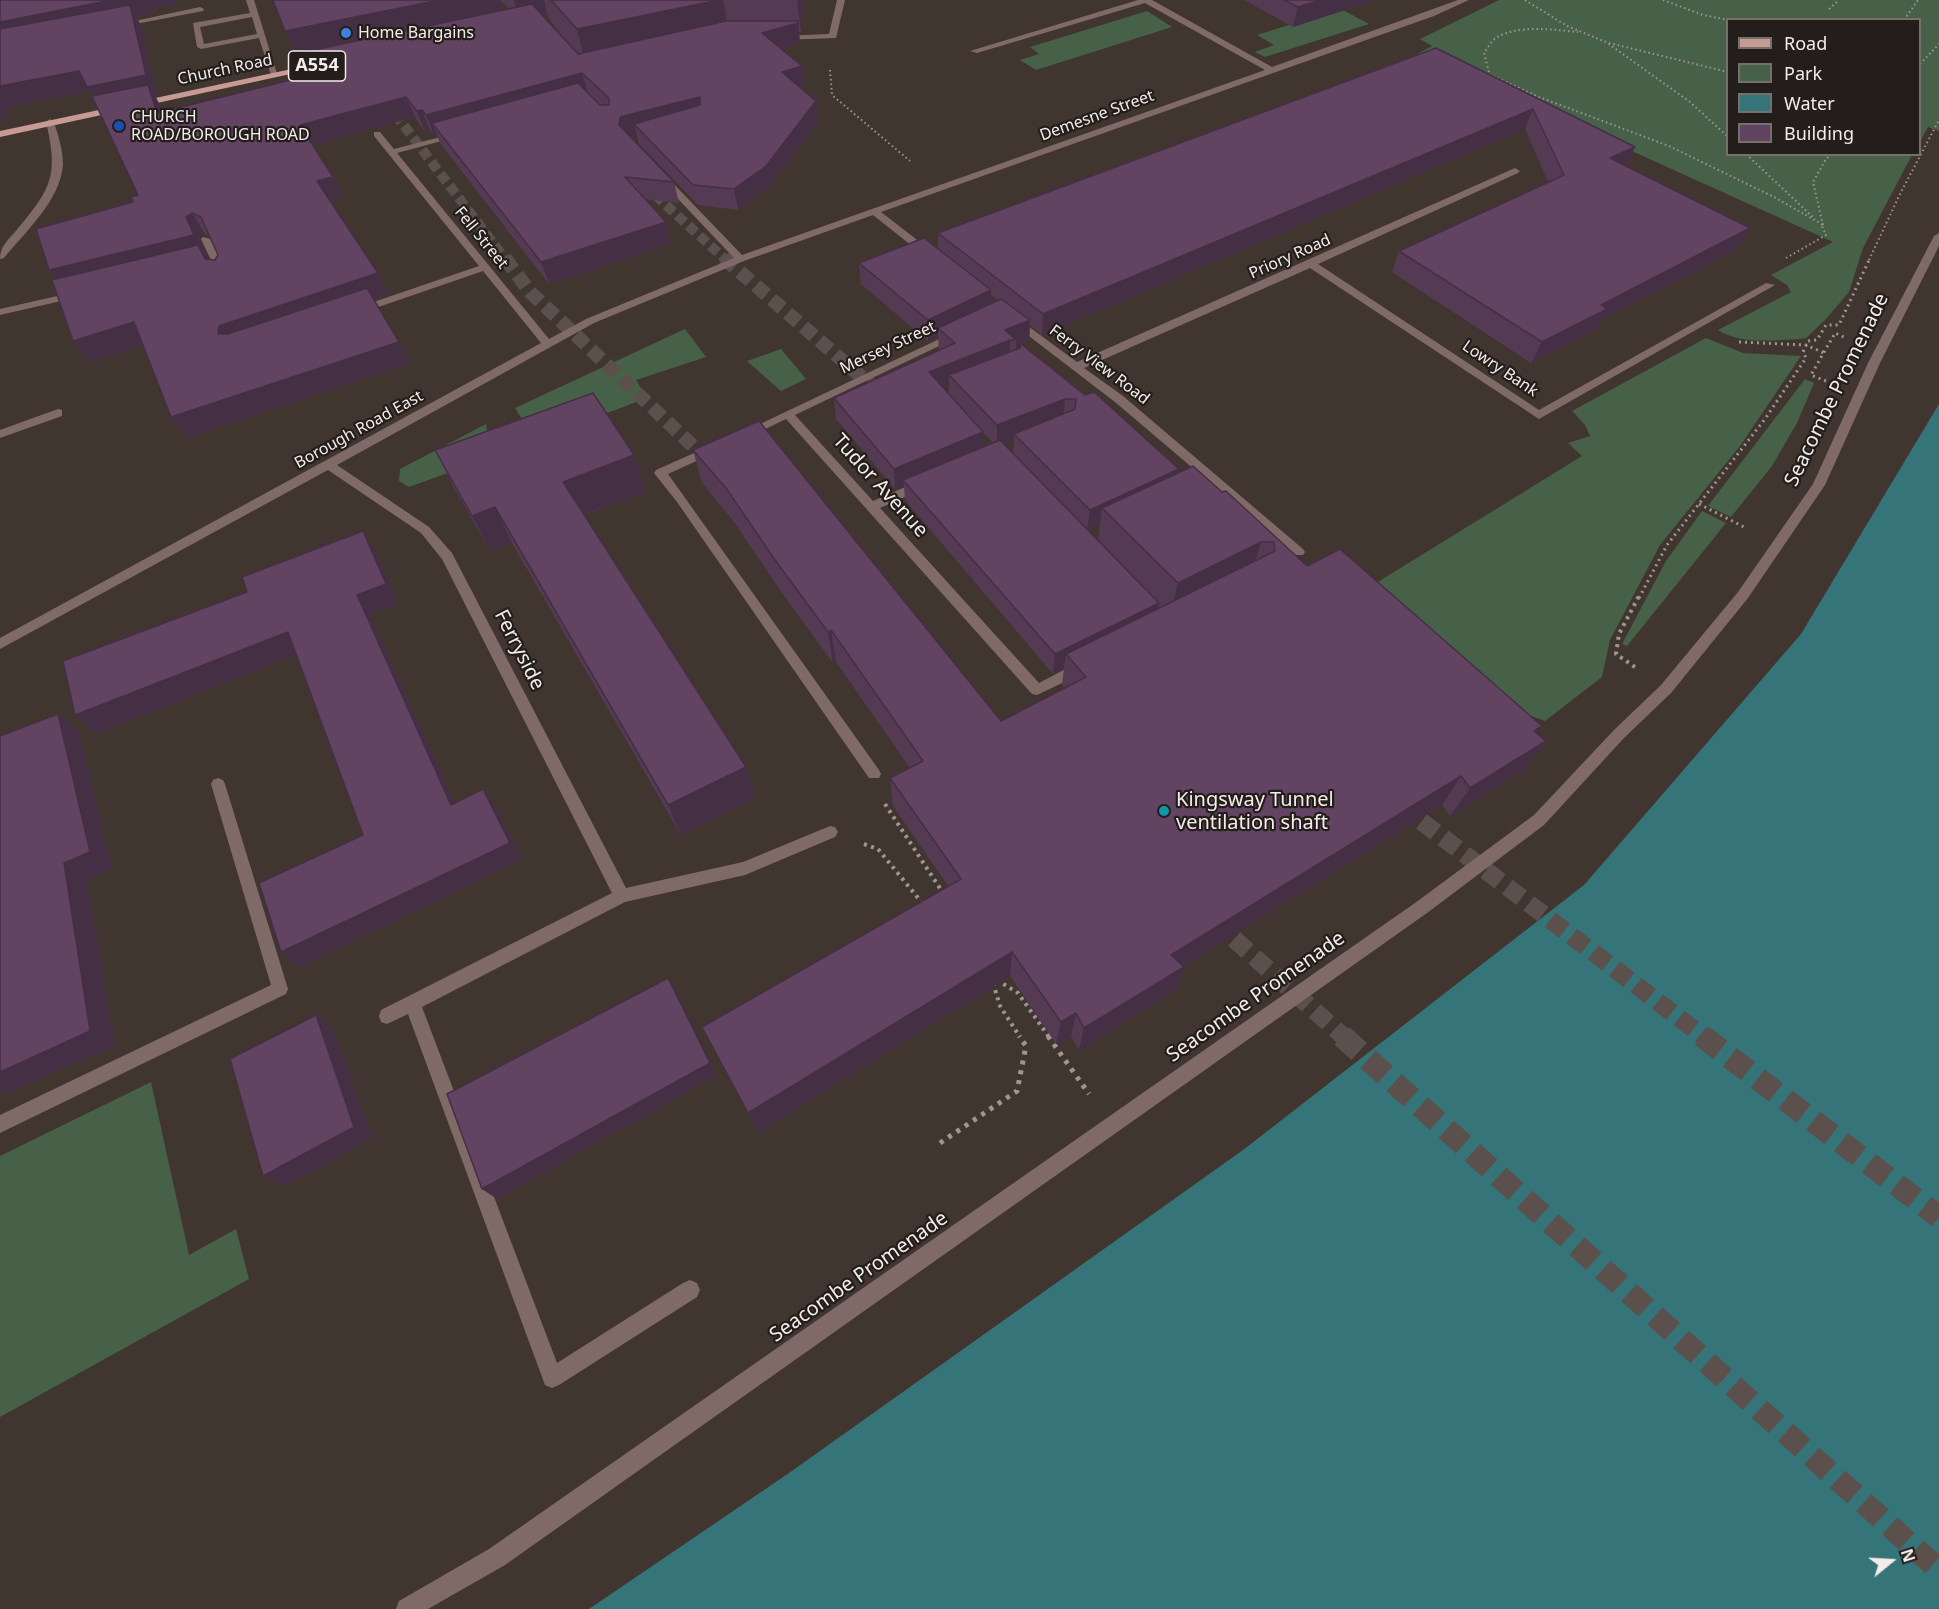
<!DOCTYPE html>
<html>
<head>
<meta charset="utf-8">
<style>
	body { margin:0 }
	#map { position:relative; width:1939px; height:1609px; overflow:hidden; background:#413530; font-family:"Noto Sans",sans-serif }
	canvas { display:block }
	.legend { position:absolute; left:1726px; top:18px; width:195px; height:138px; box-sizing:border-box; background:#231e1b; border:2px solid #76706d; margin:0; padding:8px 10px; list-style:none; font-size:18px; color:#f3ece8 }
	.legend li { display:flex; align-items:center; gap:12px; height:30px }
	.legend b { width:30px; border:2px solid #76706d }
	.north { position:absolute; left:1861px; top:1531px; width:60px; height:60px; -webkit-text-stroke:4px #231e1b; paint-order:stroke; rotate:72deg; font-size:16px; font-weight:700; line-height:24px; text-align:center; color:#f3ece8 }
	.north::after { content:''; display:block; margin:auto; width:21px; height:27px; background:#f3ece8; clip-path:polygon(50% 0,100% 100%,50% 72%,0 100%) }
</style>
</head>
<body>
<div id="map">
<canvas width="1939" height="1609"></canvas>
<ul class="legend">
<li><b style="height:8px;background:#c79a94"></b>Road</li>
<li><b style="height:16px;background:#466148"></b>Park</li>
<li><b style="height:16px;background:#357478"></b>Water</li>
<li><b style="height:16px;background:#634362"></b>Building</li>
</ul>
<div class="north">N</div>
</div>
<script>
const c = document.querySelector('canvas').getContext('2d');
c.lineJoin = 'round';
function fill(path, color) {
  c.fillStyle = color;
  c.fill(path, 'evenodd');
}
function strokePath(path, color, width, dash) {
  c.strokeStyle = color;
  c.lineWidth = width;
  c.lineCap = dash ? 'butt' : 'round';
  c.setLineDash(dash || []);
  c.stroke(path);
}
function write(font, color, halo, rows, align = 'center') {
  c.font = font + ' "Noto Sans",sans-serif';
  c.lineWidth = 4.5;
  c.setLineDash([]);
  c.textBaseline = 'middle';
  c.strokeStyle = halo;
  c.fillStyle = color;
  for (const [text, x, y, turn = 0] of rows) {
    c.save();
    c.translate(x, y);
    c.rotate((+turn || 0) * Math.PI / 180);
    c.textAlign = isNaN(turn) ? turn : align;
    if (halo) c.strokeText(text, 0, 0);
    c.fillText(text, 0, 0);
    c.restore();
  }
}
const green = new Path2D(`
	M1499,0H1939V131L1928,127L1920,142V20H1728V154L1912,155L1863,248L1849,292L1826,319L1806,338L1799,339C1772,340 1741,345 1718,330L1791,292L1787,285L1771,275L1833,242L1417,54L1432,46L1420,39Z
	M1326,1L1369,24L1265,57L1255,52L1274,45L1257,35L1318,16Z
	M1147,11L1172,27L1036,70L1020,60L1039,54L1030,47Z
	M685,329L706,357L636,380L647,398L535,440L515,408Z
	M1706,338L1743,353L1801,356L1740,446L1660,545L1610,640L1602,677L1545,721L1515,710L1368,588L1582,456L1568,443L1590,436L1585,425L1572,411Z
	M781,349L806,379L781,391L747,361Z
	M1805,379L1814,383L1797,423L1772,466L1731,517L1708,506Z
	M486,424L492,457L409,487L399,481L400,469Z
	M1702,511L1726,523L1627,646L1622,644L1666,561Z
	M151,1082L189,1255L236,1229L249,1279L0,1417V1156Z`);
const water = new Path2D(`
	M1939,404V1609H589L789,1473L1243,1150L1584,885L1801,634Z`);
const highwayTunnelFar3 = new Path2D(`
	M386,102L506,260
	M644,185L726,260`);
const highwayTunnelFar2 = new Path2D(`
	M505,258L530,292L712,464
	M724,258L887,399`);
const highwayTunnelFar1 = new Path2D(`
	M1400,805L1704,1037
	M1214,921L1344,1037`);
const highwayTunnel = new Path2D(`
	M1342,1036L1939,1570
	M1702,1036L1939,1217`);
const pathFar3 = new Path2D(`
	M1525,0L1567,26L1606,42L1690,102L1728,137
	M1663,0L1703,15L1728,20
	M1829,9L1839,0
	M1904,20L1918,0
	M1609,43L1728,72
	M1920,64L1939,44
	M1473,67L1539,97L1669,146L1776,198L1823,225
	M830,70L832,95L910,161
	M1489,72L1484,53C1488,48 1491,41 1496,38C1518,24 1554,30 1578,32
	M1746,154L1815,219
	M1823,225L1813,182L1826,159L1832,154
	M1786,258L1826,235L1821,224
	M1869,260L1900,194L1939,120`);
const pathFar2 = new Path2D(`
	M1739,342L1806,345L1824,353
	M1826,381L1811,375L1835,333L1846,338
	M1699,504L1746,528
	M1639,598L1667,545L1765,419L1806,358L1803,352L1808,341L1817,340L1826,325H1839L1870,258`);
const pathFar1 = new Path2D(`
	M1635,667L1616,654L1619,634L1639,596
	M885,804L943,893
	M864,844L878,849L923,904
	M997,980L1018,993L1049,1037
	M993,983L1000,1006L1020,1037`);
const path = new Path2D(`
	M1048,1036L1089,1094
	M940,1143L1017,1091L1026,1046L1019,1036`);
const minor = new Path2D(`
	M246,0H254L278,77L271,75L259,38L201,49L197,47L193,23L250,13ZM252,17L257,34L204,44L200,27Z
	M837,0H845L836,38L780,40L776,38L780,36L829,34Z
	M1138,0H1152L1272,67L1458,0H1469L1434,16L881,212L934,253V257H926L873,215L744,261L594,323L337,465L429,527L452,553L626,888L743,862L830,826L835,827L838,832L835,837L745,875L625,902L422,1007L557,1363L683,1283L690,1280L697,1283L700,1290L697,1297L559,1385L552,1388L545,1385L408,1014L387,1024L381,1022L379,1016L381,1010L612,893L442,559L421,533L328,470L0,649V638L541,343L483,271L364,312H356V308L479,266L374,136V132H380L394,149L460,132V136L397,153L549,339L586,319L734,258L661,181V177H667L742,255L1265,70L1145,3L977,53L970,51Z
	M200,7L204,9L203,11L120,27L116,25Z
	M50,119L54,122C58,135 63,150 63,164C61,200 25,232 4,258L0,259C0,247 7,241 15,232C51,189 59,177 46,122Z
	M1515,168L1520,171L1518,173L1318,264L1539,410L1766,283L1775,285L1539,419L1310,268L1084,368L1123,396L1303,549L1305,552L1303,555H1295L1115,402L1008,320L1013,317L1017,318L1077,362Z
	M1939,233V246L1880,363L1825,485L1748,598L1671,693L1624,738L1544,825L1427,913L505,1565L428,1609H396L399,1601L489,1549L1415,903L1534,815L1614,730L1661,685L1738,592L1813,484L1868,363L1934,236Z
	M203,237L211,239L229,277L228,279L219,277L201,239Z
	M79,291L83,292V296L0,315V309Z
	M956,331L961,334L960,336L795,415L873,501L919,481H927V487L880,508L1039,683L1075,664H1085L1087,668L1085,672L1037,695L1032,694L786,419L749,437H741L739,434Z
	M58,409L62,410V416L0,438V430Z
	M712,445L718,449L716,452L668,474L879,770L881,774L879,778H869L677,502L654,473L656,470Z
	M218,778L223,780L225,784L288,989L286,994L0,1133V1115L271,985L211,784L213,780Z`);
const major = new Path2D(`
	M320,63H323V67L0,137V131Z`);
const wall = new Path2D(`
	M0,0H176L177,4L153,8L155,13L136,17L141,25L157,96H155L160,105L162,112L303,77L295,54L273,0H500L503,10L509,9L500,0H805L801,32H799L800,43L780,49L804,86L800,88L816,101L819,122L769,186L738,210L698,205L639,144L637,135L630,137L674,182L679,203L645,199L671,243L549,284L440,143L437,135H434L430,130L425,132L415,117L313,145L333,177L343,197L330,201L378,273L388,294L374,299L410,363L186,438L143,345L89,362L56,279L133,202L138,195L90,91L6,108L8,118L0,120ZM547,14L550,21L574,50L541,15ZM205,234L210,236L218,255L215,260L207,259L205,256L207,255L199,238Z
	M1244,0H1376L1293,27Z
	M1436,48L1635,147L1626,166L1750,228L1737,249L1601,320L1596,330L1531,363L1392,272L1399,251L1548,182L1525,129L1042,335L1030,325L1029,341L1021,344L1179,469L1178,472L1222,492L1307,566L1546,741L1524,770L1450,816L1442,805L1183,966L1184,967L1175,991L1079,1050L1071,1036L1056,1044L1010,976L758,1132L948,886L893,806L890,778L910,768L836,662L833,663L782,593L734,522L702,483L693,450L1001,721L1065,688L1062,685L1064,668L1053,674L905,500L904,486L895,489L836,419L834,398L939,350L938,336L928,341L861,284L859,263L938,249V233ZM991,295L998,300L991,303ZM1021,344L1020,348L1016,350V346ZM949,386V394L943,388ZM983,432L993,443L983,447ZM1014,440L1013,453L1004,444ZM1100,524L1098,540L1088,530Z
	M435,450L646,491L584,515L756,798L681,835L512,543L490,551L453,486Z`);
const shadedWall = new Path2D(`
	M112,0H176L177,4L153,8L155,13L136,17L141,25L157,96H155L160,105L169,134L100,108L90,91L6,108L8,118L0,120V86L79,71L146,75L0,45V22Z
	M440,0H500L506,22L301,65L285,31Z
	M514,0H544L547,14L520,19Z
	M719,0H723L729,33L586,64L577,29Z
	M797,0H805L801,32Z
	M1320,0H1376L1293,27L1298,7Z
	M798,21L800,43L764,53L762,33Z
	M802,66L804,86L784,92L782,72Z
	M582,73L588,93L432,123L437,135H434L426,115Z
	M406,97L415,117L310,146L300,125Z
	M700,97L704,117L634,124L637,135L625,138L619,125L620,117Z
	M816,101L819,122L769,186L738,210L734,189Z
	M1533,109L1525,129L1042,335L1043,314Z
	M422,110L430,130L425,132L417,111Z
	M1635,147L1625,168L1610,158Z
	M333,177L343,197L327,202L317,181Z
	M192,213L205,234L199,238L207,255L205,256L211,266L65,291L49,270Z
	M666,222L671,243L549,284L541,262Z
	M1750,228L1737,249L1601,320L1596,330L1531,363L1542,342L1601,305Z
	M378,273L388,294L232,347L218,334L219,326Z
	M991,290V311L938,328V336L928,341V320Z
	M1030,320L1029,341L1016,346V340H1010L1009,361L949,375V386L930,393L929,372L1005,330Z
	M134,322L149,343L89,362L73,341Z
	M399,342L410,363L186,438L171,417Z
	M1065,399L1063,420L1014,434V440L997,446V425Z
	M983,432V453L903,480L904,486L895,489L894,469Z
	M634,455L646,491L577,517L563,482Z
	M1179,469L1175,490L1102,508L1100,524L1087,530L1090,510Z
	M495,507L512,543L490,551L472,516Z
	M363,531L376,551L398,604L370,614L463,822L451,805L357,595Z
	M1261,542L1251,575L1170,615L1178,583Z
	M1159,603L1155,622L1066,654L1064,668L1053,674L1055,654Z
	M831,630L836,662L833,663L828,632Z
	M288,632L303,652L96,734L75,715Z
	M58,714L79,732L112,869L87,880L115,1045L8,1093L0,1090V1072Z
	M1542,726L1521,756L1534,731Z
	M1546,741L1524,770L1450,816L1470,788Z
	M746,767L756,798L681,835L668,805Z
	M1461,776L1442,805L1163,979L1171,955Z
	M483,789L495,807L522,859L300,967L281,952Z
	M1012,952L1010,976L758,1132L748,1113Z
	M1184,967L1175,991L1079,1050L1084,1028Z
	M668,978L676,992L717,1075L497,1199L482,1189Z
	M1076,1013L1071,1036L1056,1044L1061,1022Z
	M316,1015L334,1029L372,1138L285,1186L263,1176Z`);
const building = new Path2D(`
	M0,0H112L0,22Z
	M273,0H440L285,31Z
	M551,0H719L577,29Z
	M1284,0H1320L1298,7Z
	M532,4L578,54L726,21H798V23L762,33L802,66L782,72L816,101L766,166L734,189L693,185L634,124L700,105V97L620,117L619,125L674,182L625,177L666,222L541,262L432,123L578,83L600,105H609V98L582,73L426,115L422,110L417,111L406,97L300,125L333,177L317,181L378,273L219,326L218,334H228L367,288L399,342L171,417L134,322L73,341L52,280L198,245L205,259L215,260L218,255L201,217L192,213L186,217L194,235L49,270L36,229L133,202L131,197L138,195L92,96L148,85L157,113L303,77L295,54Z
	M130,5L146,75L87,87L79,71L0,86V29Z
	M1436,48L1635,147L1610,158L1750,228L1601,305L1607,309L1542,342L1399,251L1564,175L1533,109L1043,314L938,233Z
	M924,238L991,290L928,320L859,263Z
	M1001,299L1030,320L1005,330L1016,340H1010L929,372L983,432L894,469L834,398L955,343L938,328Z
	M1021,344L1085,395L1094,392L1179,469L1090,510L1014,434L1075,409L1076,399H1065L997,425L949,375L1020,348Z
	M593,393L634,455L563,482L746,767L668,805L495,507L472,516L435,450Z
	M759,421L1001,721L1086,677L1066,654L1275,551L1274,542H1261L1178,583L1102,508L1193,466L1222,492L1226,491L1307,566L1340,549L1542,726L1534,731L1546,741L1470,788L1461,776L1171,955L1184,967L1084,1028L1076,1013L1061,1022L1012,952L748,1113L702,1027L961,879L890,778L923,761L831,630L828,632L775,560L726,488L693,450Z
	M1000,440L1159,603L1055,654L903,480Z
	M363,531L386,584L357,595L451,805L483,789L510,843L281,952L259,883L363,835L288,632L75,715L63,661L247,592L242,577Z
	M58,714L90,852L64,863L90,1031L0,1072V736Z
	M668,978L710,1063L482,1189L447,1094Z
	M316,1015L354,1127L263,1176L230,1059Z`);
const markers = [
	[346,33,6,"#3f7fe0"],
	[119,126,6,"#1a4fb4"],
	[1164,811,6,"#0f9aa8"]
];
const farPoinames = [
	["Home Bargains",358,33],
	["CHURCH",131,117],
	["ROAD/BOROUGH ROAD",131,135]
];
const farStreetnames = [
	["Church Road",225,70,-12],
	["Demesne Street",1097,116,-20],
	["Fell Street",481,238,51],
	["Priory Road",1290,257,-24],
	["Mersey Street",888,348,-25],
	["Ferry View Road",1099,365,37],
	["Lowry Bank",1500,369,34],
	["Borough Road East",359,430,-29]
];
const shields = [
	[317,66,57]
];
const shieldNames = [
	["A554",317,66]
];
const streetNames = [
	["Seacombe Promenade",1837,390,-64],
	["Tudor Avenue",880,486,48],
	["Ferryside",519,650,63],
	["Seacombe Promenade",1256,997,-35],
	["Seacombe Promenade",859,1277,-35]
];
const poiNames = [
	["Kingsway Tunnel",1176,800],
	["ventilation shaft",1176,823]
];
fill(green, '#466148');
fill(water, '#357478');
strokePath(highwayTunnelFar3, '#5c504c', 10, [10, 5]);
strokePath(highwayTunnelFar2, '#5c504c', 14, [14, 7]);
strokePath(highwayTunnelFar1, '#5c504c', 18, [18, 9]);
strokePath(highwayTunnel, '#5c504c', 23, [23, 12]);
strokePath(pathFar3, '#9f9692', 2, [1.5, 3]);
strokePath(pathFar2, '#9f9692', 3, [2, 4]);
strokePath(pathFar1, '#9f9692', 4, [3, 4.5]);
strokePath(path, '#9f9692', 5, [4, 6]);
fill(minor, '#806a67');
fill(major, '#c79a94');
fill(wall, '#553a54');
fill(shadedWall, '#452f45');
fill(building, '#634362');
strokePath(building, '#452f45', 1.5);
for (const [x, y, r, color] of markers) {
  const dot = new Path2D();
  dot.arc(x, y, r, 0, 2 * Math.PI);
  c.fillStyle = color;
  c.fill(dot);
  strokePath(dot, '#231e1b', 2);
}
write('16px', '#f3ece8', '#231e1b', farPoinames, 'left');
write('16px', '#f3ece8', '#231e1b', farStreetnames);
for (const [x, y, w] of shields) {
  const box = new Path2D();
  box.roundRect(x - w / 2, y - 15, w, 30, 4.5);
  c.fillStyle = '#231e1b';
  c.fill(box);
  strokePath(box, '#f3ece8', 1.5);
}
write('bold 18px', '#f3ece8', null, shieldNames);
write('20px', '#f3ece8', '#231e1b', streetNames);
write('20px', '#f3ece8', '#231e1b', poiNames, 'left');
</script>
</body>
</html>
